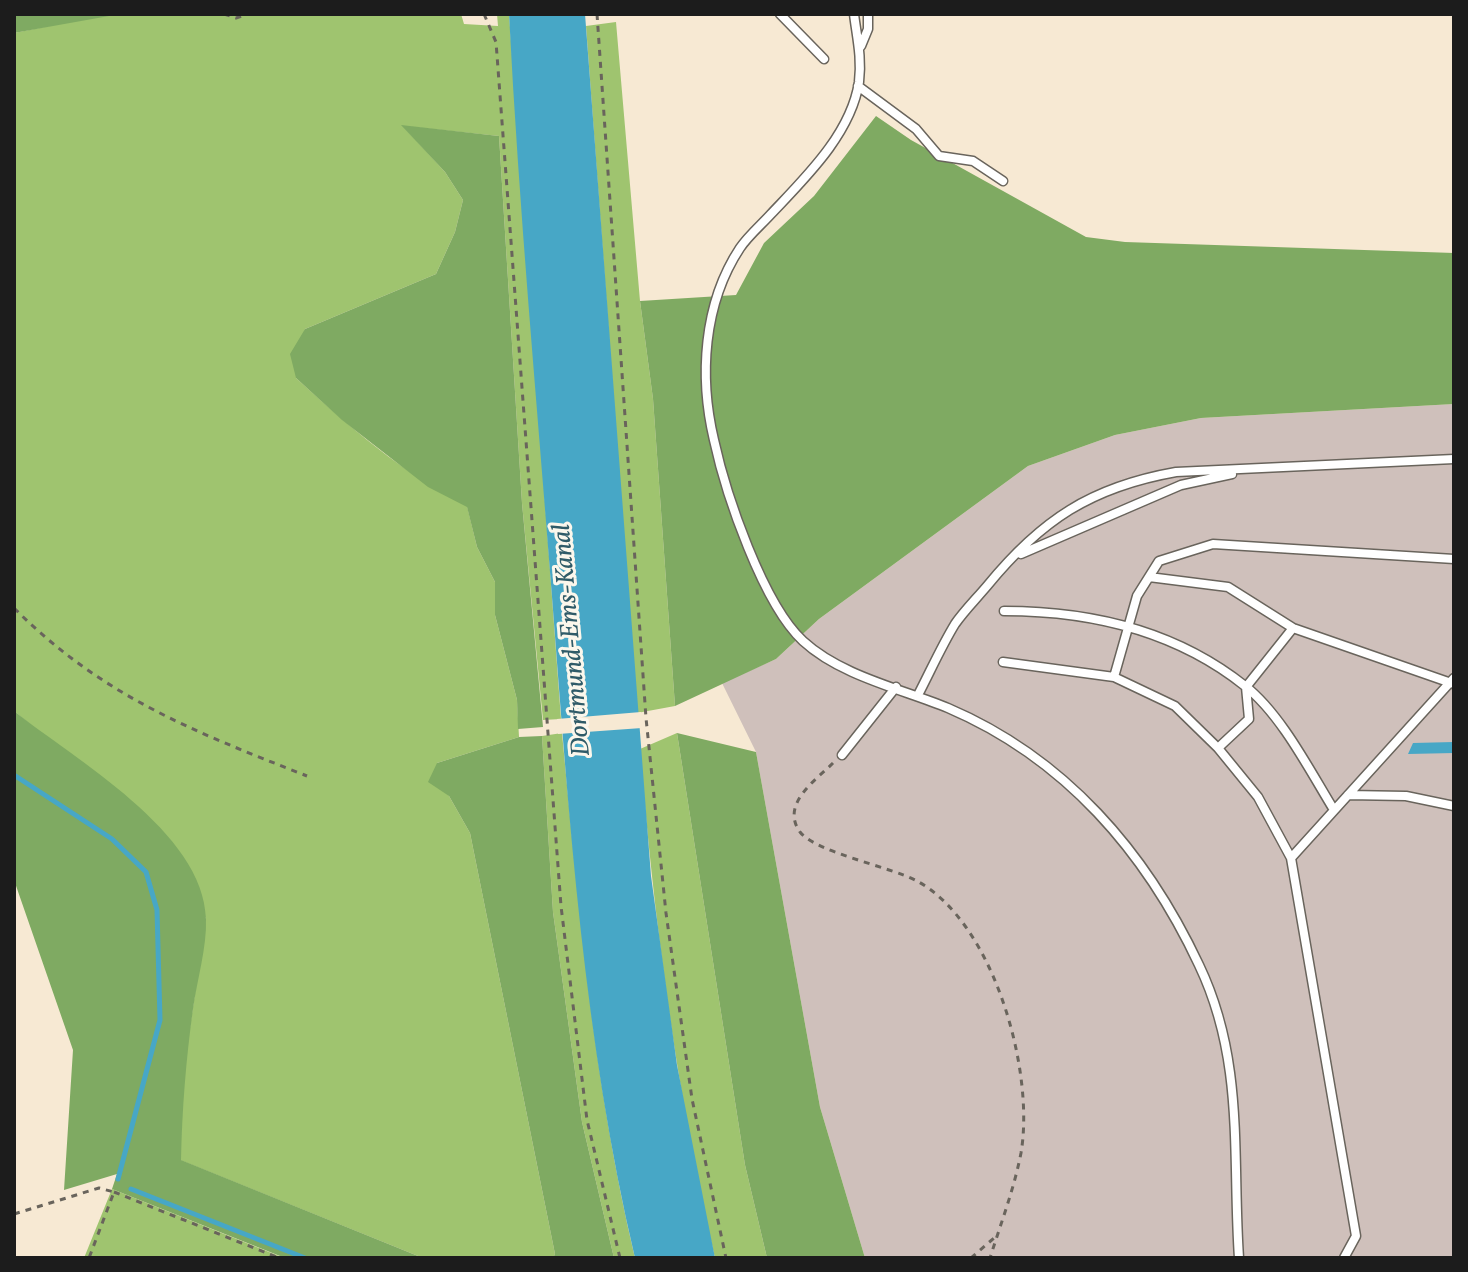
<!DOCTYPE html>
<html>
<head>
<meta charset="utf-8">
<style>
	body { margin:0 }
	#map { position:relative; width:1468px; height:1272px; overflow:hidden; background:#f7e9d3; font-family:Vollkorn,serif }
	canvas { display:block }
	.frame { position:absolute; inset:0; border:16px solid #1c1c1c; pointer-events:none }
</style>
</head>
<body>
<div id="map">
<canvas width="1468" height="1272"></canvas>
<div class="frame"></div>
</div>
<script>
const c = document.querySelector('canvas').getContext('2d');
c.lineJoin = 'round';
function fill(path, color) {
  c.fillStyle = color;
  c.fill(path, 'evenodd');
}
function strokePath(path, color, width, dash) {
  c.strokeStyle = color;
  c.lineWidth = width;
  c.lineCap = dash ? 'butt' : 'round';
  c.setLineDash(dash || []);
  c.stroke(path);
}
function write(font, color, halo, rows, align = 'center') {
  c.font = font + ' Vollkorn,serif';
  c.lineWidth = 6;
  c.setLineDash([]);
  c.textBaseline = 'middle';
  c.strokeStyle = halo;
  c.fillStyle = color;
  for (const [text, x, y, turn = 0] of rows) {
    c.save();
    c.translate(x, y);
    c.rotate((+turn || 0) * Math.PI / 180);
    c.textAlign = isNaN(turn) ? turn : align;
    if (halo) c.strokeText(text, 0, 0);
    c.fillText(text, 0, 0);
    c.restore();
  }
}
const industrial = new Path2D(`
	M1454,404V1258H865L820,1107L756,752L722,683L776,659L819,619L1028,466L1115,435L1201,418Z`);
const green = new Path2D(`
	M109,14H461L464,24L498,26L497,14H509L561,719L543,720L522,503L499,136L403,126L445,172L463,200L455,232L436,274L305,329L296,378C349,426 403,474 467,506L477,547L495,582V615L517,700L519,737L437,763L449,796L470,833L555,1254L553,1258H423L180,1160L184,1068L206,918L32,726L14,711V33Z
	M616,22L640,301L653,399L675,706L637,713L586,26Z
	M562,733C579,909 594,1085 635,1258H614L582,1122L553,912L542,736Z
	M677,733L745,1165L767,1258H715C676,1090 654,920 640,749Z
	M112,1189L284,1258H84Z`);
const forest = new Path2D(`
	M14,14H109V16L14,33Z
	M876,116L911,140L1086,237L1125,242L1454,253V404L1201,418L1115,435L1028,466L819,619L776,659L675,706L653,399L640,301L736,295L764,243L814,196Z
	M401,125L499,136L522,503L543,727L518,729L517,700L495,615V582L477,547L467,507L428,487L342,420L296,378L290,354L305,329L436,274L455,232L463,200L445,172Z
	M14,711C74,759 204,832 206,919C207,947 197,980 193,1009C186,1059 182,1109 181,1160L423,1258H285L112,1189L117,1174L64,1190L73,1050L14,880Z
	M677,733L756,752L820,1107L865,1258H767L745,1165Z
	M542,736L553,912L582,1122L614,1258H553L555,1254L470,833L449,796L428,782L437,763L519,737Z`);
const water = new Path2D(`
	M509,14H585L651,876L677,1065L715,1258H635C584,1041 569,819 552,597C537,403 519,209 509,14Z
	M1454,742V753L1408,754L1413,743Z`);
const pier = new Path2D(`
	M641,712L642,728L558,734L557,719Z`);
const stream = new Path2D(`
	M14,775L112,839L146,872L157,910L160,1020L118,1179
	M131,1189L305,1258`);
const path = new Path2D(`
	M224,14L236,18L248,14
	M484,14L496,42L561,906L587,1120L620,1258
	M597,14L646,718L666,913L692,1099L726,1258
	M14,608C103,697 193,731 307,776
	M833,763C816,780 780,804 800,832C815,852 891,867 917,881C994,923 1035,1071 1021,1153C1014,1189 1001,1223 990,1258
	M114,1192L279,1258
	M14,1214L99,1188L114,1192L89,1258
	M971,1258L994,1238`);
const service = new Path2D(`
	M780,14L824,59
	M854,14C857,38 862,58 859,82C851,134 805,178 771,214C761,225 748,236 740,248C703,304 699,377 714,440C726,495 763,604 803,641C841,676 902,689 948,708C1065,758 1146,852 1199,965C1245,1061 1232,1156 1239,1258
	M861,46L868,29V14
	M858,86L916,129L939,156L973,161L1003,181
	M1021,554L1181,485L1232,474
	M1149,577L1228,587L1293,628L1454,684
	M1004,611C1090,611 1176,631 1245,686C1281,714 1310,771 1334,810
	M1003,662L1114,677L1175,706L1218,748L1258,797L1291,858L1356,1236L1344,1258
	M1114,677L1137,596L1159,561L1213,544L1454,559
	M918,695C930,672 941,647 955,624C964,611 976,599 987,586C1041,520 1091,487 1176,472L1454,459
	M1218,748L1249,719L1246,687L1293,628
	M842,755L896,687
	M1348,795L1406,796L1454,806
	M1291,858L1454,678`);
const waterNames = [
	["Dortmund-Ems-Kanal",574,640,-95]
];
fill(industrial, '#cfc0bb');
fill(green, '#9fc46f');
fill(forest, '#7faa62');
fill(water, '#47a7c6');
fill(pier, '#f7e9d3');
strokePath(stream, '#47a7c6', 5);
strokePath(service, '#69645c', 11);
strokePath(path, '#69645c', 3, [6, 6]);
strokePath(service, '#fff', 8);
write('italic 26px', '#2f5b68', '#fbf7ec', waterNames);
</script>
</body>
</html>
